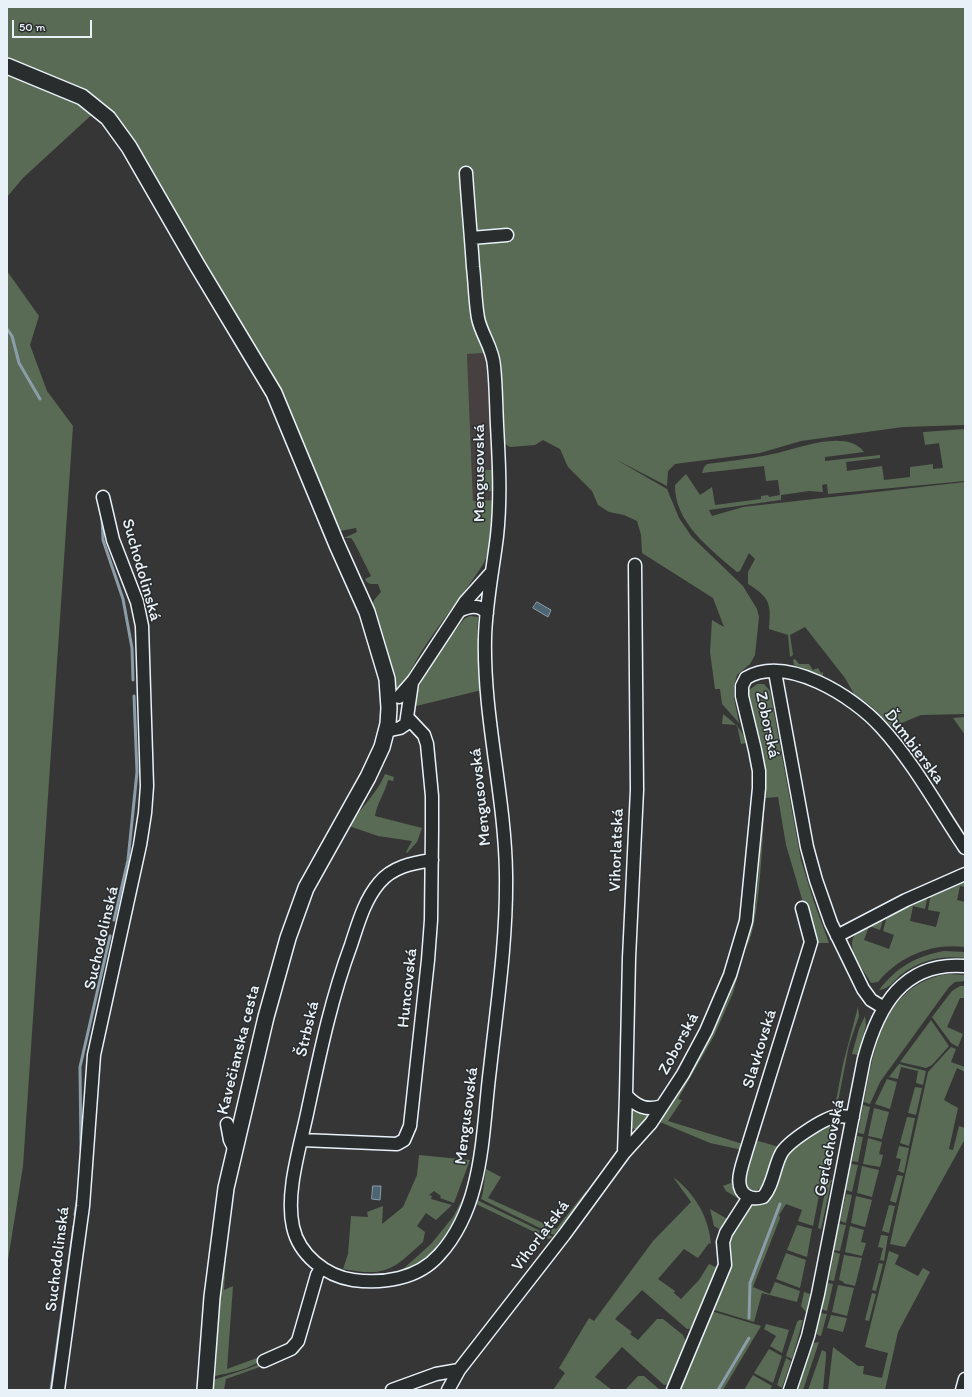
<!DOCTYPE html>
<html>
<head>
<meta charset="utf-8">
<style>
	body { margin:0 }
	#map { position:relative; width:972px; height:1397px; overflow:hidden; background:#373636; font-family:Itim,sans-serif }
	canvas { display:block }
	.frame { position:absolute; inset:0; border:8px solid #e8f1f8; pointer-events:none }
	.scale { position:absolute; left:12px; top:20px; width:80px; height:18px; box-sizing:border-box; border:2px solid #e8f1f8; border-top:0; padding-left:5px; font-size:12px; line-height:14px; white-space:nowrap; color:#e8f1f8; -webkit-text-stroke:3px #2a2d2e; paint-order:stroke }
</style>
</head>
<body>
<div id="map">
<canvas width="972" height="1397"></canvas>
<div class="frame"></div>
<div class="scale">50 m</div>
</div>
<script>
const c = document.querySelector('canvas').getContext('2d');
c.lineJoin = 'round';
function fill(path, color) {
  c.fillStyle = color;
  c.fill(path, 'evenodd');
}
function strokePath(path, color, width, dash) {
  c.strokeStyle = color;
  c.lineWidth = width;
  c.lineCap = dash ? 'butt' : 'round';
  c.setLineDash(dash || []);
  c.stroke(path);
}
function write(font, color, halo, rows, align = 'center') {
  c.font = font + ' Itim,sans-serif';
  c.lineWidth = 3;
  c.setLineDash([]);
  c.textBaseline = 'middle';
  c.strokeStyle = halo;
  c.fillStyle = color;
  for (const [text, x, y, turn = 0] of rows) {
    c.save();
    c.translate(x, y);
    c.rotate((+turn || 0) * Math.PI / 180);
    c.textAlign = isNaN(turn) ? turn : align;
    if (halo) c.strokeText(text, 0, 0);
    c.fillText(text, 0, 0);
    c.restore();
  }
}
const built = new Path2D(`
	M485,353L489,368L494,500L473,501L467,354Z`);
const green = new Path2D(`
	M7,7H965V425L903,427L801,441L760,453L675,464L668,471L667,486L615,459L667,489L679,518L692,537L743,586L757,609L759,617L755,655L750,664L737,675L734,686V698L739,723L722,704L720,689H715L710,652L712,620L724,627L713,598L642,553L641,535L637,521L624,515L609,512L598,505L592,491L568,467L560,449L543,440L535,445L510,447L505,444L501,360L497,348L483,349L485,353L467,354L473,501L494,500C493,523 493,543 484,563C457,605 421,643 402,689L397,690L395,689L372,606L374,600L381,592L378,584C372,584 368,585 365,579L371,576L354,542L351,538H344L357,532L356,528L340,531L337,528L283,396L98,109L23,178L7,197Z
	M7,271L39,316L30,345L47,391L73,426L23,1166L7,1266Z
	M965,429V481L828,494L827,484L822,485L823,492L809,491L781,495V500L709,510L712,516L743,507L965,482V714L921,715L892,727L870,705L854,694L845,678L805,627L790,635L793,655L790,657L788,635L769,629C771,605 771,598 748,584V572L755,559L749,553L740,571L737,572C711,550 674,522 675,485L686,474L700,495L712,487L715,505L761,499V496L768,495L769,497L780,495L778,480L766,481L764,466L702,473L704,467L707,464C728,461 748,459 768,455C794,451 845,427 864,452L825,457V461L880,455V458L846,462L847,471L882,466L884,480L910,477V467L933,464V469L943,468L939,443L925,445L923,432Z
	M482,470H492L493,491H483Z
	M470,616L478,617L477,638L480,639L482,690L416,706C414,679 448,641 464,619Z
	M795,659L799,664H809L813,670L818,668L821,673L823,672V676L794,665L793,660Z
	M757,684H764L770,691L801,860L814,902L829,943H815L786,845L778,797L765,798C763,828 760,928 746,948L756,903L766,777L762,748L749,696V690Z
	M723,714C734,723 743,729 746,743L741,744L737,725L722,724Z
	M965,717V735L953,718Z
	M385,774L394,777L393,781L388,780C385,793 377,803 375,816L422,828L417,842L407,853L406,852L412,841L378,836L349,826C360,808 377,794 385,774Z
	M965,879V887L960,886L957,900L965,902V947C931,943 900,956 878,982L871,983C864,970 846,950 854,936L885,914L880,930L869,926L864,940L889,949L894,935L883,931L888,912L928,895L925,909L913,906L910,921L936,927L940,912L928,910L931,893Z
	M944,951L965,952V958C942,955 920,960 902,974C894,980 890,989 879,990C897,967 916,956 944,951Z
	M739,971L733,993L714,1036L678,1099L682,1100L668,1121L743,1144L742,1150L710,1143L660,1122C691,1074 720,1026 739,971Z
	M947,974L965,975V981L955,982L949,987L880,1082L870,1104L864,1102C874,1049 883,985 947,974Z
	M960,986H965V998H960L947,1027L963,1034L958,1047L951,1043L932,1017L952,991Z
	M858,1007L859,1016L849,1045L836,1112L834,1111L843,1064Z
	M865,1016L866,1025L858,1055L852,1054L859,1029Z
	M931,1020L949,1046L932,1065L926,1068L900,1062Z
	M951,1047L956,1049L951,1062L965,1067V1072L957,1068L944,1100L958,1108L949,1149L953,1150L959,1126L965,1128V1139L905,1247L890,1244L928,1072Z
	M899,1064L926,1071L923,1085L916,1083L918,1071L901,1067L898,1079L889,1077Z
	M887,1079L897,1082L890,1109L875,1104Z
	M915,1087L922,1088L916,1115L908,1113Z
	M863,1105L870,1107L864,1134L858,1133Z
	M874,1108L889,1112L882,1139L868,1136Z
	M631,1109L641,1114L650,1115L638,1130L631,1128Z
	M907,1117L915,1118L909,1146L900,1143Z
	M833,1125L813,1226L798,1221L802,1210L786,1204L779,1215L780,1218L753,1287L770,1294L775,1282L800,1291L797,1302L762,1293L754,1322L711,1309L732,1231L738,1220C767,1186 788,1139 833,1125Z
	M857,1136L863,1137L858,1162L852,1161Z
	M868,1138L882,1142L879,1154L883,1155L880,1167L863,1164Z
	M755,1140L779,1147L763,1186L756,1191L747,1189L745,1180Z
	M899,1146L909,1148L904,1173L898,1171L901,1159L896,1158Z
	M419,1155L470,1160L454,1203L440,1198L441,1196L434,1191L429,1195L432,1196L431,1199L452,1205L436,1220L426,1213L417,1226L425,1232L423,1242C392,1270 387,1277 343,1269L348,1254L351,1216L368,1217L367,1212L383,1206L382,1224L403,1207L417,1175Z
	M851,1164L858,1165L852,1192L846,1190Z
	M862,1166L879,1170L872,1197L857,1193Z
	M486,1169L501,1177L488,1198L556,1229L586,1191L587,1192L554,1235L481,1199L483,1192Z
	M471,1172H473C466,1203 452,1237 428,1260C422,1265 411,1269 404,1272L402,1270L431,1244L453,1217L464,1196Z
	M897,1175L903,1176L896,1203L890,1201Z
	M673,1177C695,1193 709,1218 711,1244L709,1243L698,1258L684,1249L658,1279L675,1291L674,1293L681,1299L699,1280L709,1264L718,1268L696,1328L687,1329L642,1290L615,1319L632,1332L630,1334L638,1340L657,1319H663L683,1335L688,1347L672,1384L664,1385L622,1347L595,1377L612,1390H553L565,1373L559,1368L589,1318L594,1321L653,1241L691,1202Z
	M732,1178L739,1199L726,1191L723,1186L731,1183Z
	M833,1180L831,1182L821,1229L818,1228L827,1181Z
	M846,1194L852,1195L846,1223L840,1221Z
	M856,1196L872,1200L865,1227L851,1223Z
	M477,1200L553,1237L549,1239L476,1204Z
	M889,1205L895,1206L889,1233L882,1231Z
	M710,1209L729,1220L723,1228L719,1229L714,1226Z
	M839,1224L846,1225L840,1251L834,1250Z
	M797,1225L812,1229L807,1257L787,1250Z
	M850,1226L864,1230L861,1242L866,1243L862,1256L845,1252Z
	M881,1235L888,1236L884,1261L880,1260L883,1248L878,1247Z
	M227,1239L224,1290L233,1286L227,1369L265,1355L268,1349C264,1368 231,1372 215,1376L217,1351L214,1350Z
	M889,1251L899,1255L895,1264L918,1276L923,1268L930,1272L898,1332L885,1390H828L833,1347L858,1366H864L863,1374L882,1378L888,1353L865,1347Z
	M834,1252L840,1254L834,1281L829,1280Z
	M786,1253L806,1260L800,1288L776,1279Z
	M844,1255L862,1258L855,1286L843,1283L844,1282L839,1280Z
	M879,1263L883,1264L876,1291L872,1290Z
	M319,1278L299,1353L226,1379L224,1390H213V1380L247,1369L293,1351Z
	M828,1283L833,1284L827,1311L821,1309Z
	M838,1285L854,1288L847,1316L832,1312Z
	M804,1292L810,1294L806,1312L801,1306Z
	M872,1293L876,1294L869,1321L865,1320Z
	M711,1311L761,1326L723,1390H677Z
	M820,1313L827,1314L821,1336L817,1335L816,1331Z
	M831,1315L847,1318L843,1332L827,1328Z
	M799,1320H803L792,1359L786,1356L797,1322Z
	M766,1324L789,1330L782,1353L770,1346L776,1336L764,1329Z
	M819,1342L803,1390H797L811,1345L813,1343Z
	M769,1349L782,1356L773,1383L754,1373Z
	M822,1350L826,1352V1357L823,1390H808Z
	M786,1358L791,1361L782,1388L777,1385Z
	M753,1375L772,1386L770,1390H744Z
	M638,1376H644L660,1390H625Z`);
const water = new Path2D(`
	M537,602L551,610L548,617L533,608Z
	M373,1186H381L380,1200L372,1199Z`);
const stream = new Path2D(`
	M7,329L12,336L19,363L40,399
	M102,517L103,540L123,599L132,648L133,680
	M114,920L128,860L137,772L134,696
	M81,1149L80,1067L110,936
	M75,1215L78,1196
	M749,1318L750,1283L780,1204
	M51,1390L74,1226
	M718,1390L749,1338`);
const minor = new Path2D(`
	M471,238L507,235
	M635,565L637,790L629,958L626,1095C637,1107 647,1111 662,1106
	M459,611C469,606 479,604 487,613
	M775,672L807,847L816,880L831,923L863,989L871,1000L884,1008
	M399,697L413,681L465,602L490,574
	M386,731L400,728L406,724L412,683
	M432,860C412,863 392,867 379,883C364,901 358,924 351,945C331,999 320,1053 308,1109C301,1144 285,1192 293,1227C299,1255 326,1276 353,1280C383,1284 418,1279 439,1255C456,1237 468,1211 474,1187C484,1150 485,1108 490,1069C497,1005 507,940 506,874C505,795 483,717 485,637C486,603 493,569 497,536C501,499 499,462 497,425C496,405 496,385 494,366C493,348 481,334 478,318C475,301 475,283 473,267C471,236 468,204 466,173
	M802,908L811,942L746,1152C743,1164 732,1187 747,1196C752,1199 757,1199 763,1197C773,1186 774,1167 781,1154C787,1142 824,1118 837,1116C842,1116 848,1117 853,1117
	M837,936L906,900L965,874
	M227,1124L230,1140L234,1148
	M302,1140L397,1144L404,1140L410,1126L428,960L431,920L432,830V796L427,744L424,735L408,718
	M624,1153L626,1095
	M264,1361L291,1349L298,1341L317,1275L321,1268
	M58,1390L83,1206L94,1055L140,845L145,813L147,786L142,626L137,602L113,540L103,497
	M392,1390L436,1374L459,1370
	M448,1390L459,1370L564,1235L624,1153L651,1123L683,1074L706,1031L730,975L746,921L759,788V771L755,750L742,696V686L746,678C787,654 854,697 881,727C914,763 938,808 965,848
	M673,1390L725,1265L723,1242L726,1233L749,1197
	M790,1390L808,1336L818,1294L864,1059C878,1007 903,961 965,966
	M962,1390L965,1379`);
const tertiary = new Path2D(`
	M7,66L82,97L108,118L129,147L197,265L274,393L337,545L367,612L387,679L389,708L388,724L382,747L368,777L306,888L288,938L266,1017L226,1188L212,1297L205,1390`);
const streetNames = [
	["Mengusovská",480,473,-90],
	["Suchodolinská",141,570,74],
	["Zoborská",767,725,78],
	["Ďumbierska",914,747,53],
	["Mengusovská",481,797,-96],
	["Vihorlatská",617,850,-88],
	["Suchodolinská",102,938,-77],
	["Huncovská",408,988,-84],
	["Štrbská",308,1029,-77],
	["Zoborská",679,1044,-62],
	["Slavkovská",760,1049,-73],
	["Kavečianska cesta",239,1050,-76],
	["Mengusovská",467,1116,-83],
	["Gerlachovská",830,1148,-79],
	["Vihorlatská",541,1236,-53],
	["Suchodolinská",58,1259,-83]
];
fill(built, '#474040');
fill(green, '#596b54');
fill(water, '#4d6572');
strokePath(water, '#8b9da8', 1);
strokePath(stream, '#8b9da8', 3);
strokePath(minor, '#e8f1f8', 15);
strokePath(tertiary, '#e8f1f8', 18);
strokePath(minor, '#2a2d2e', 12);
strokePath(tertiary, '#2a2d2e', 15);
write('17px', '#e8f1f8', '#2a2d2e', streetNames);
</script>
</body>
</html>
